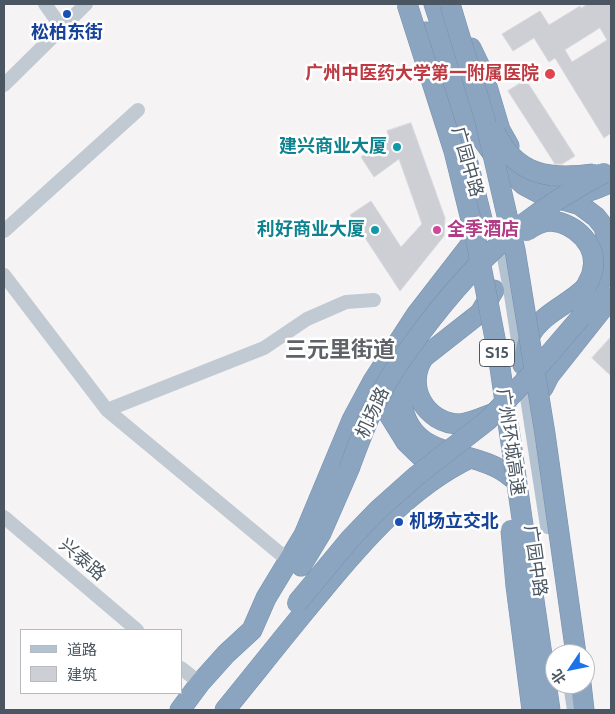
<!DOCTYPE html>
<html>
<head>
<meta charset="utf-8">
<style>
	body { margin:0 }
	#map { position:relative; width:615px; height:714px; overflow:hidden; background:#f5f3f3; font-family:Cabin,"Noto Sans SC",sans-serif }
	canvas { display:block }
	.frame { position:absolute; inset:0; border:5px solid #4a5661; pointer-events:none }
	.legend { position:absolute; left:20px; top:629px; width:162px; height:65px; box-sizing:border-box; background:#fff; border:1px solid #b7bbc0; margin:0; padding:6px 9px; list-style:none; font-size:15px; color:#4a5661 }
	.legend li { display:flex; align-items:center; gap:10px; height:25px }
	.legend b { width:25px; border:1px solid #b7bbc0 }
	.north { position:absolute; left:545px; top:644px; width:50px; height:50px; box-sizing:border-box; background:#fff; border:1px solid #b7bbc0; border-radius:50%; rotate:236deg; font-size:14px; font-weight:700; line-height:20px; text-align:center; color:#4a5661 }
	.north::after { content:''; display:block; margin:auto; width:18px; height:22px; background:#1a73e8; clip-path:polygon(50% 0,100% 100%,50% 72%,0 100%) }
</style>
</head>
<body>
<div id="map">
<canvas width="615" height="714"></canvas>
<div class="frame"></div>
<ul class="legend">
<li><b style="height:6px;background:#b3c2d1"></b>道路</li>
<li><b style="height:14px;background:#cdcfd5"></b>建筑</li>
</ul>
<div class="north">北</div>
</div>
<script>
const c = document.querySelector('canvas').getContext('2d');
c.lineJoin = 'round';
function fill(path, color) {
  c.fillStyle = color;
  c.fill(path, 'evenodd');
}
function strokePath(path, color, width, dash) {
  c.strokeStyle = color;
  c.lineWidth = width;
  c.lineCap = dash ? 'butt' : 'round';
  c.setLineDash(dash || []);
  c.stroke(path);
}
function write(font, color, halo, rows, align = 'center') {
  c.font = font + ' Cabin,"Noto Sans SC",sans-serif';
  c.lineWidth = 5;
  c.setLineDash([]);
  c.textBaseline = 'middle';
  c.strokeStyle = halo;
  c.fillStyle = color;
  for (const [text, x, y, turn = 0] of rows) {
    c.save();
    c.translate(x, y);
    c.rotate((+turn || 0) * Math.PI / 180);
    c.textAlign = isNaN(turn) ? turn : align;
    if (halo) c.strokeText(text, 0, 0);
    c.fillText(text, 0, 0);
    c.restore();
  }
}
const building = new Path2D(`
	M588,4H611V133L604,138L555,58L549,62L534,38L513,51L502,34L540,11L549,25L580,6L581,8ZM600,28L607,40L572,62L565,50Z
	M526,80L575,156L562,164H555L508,91Z
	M411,123L445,218L444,236L400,291L350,215L371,201L401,247L422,224L399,159L374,177L361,157L389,137L387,131Z
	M611,337V376L592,358Z`);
const minor = new Path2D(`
	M45,4L62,28
	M4,85L86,4
	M4,231L138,110
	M4,275L107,410L289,561
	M107,410L264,348L307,319L346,302L374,300
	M4,517L137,630
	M181,668L200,683`);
const major = new Path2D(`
	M500,231L512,295L548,526
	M571,684L575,710`);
const highway = new Path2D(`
	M434,4L475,129L498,161L524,185L539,193L580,205L596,217L604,227L608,245V263L596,292L581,317
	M426,32L466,155L482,219
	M471,48L483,73L500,130L509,146
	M564,189C584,195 593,191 611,182
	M411,351C402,368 399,385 402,404C412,464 475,446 511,477
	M523,365C525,355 526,343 531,334C543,313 570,304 586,287
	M543,388L549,376L611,298
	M367,392L380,400L406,442L440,475
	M494,413C483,417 472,423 460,424C425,424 404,385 424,357L480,313L494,290
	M301,566L321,533L349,469
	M581,684L584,710
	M180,710L200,683L226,654L252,630L266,598L304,535L352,420L373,381L416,315L471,244L477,230L479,206
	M225,710C257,671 288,631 321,592C363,541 410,487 470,458`);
const highwayBridge = new Path2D(`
	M407,4L454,151L476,240L498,354L550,710
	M450,4L485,120L515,250L545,434L576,654
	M495,132C516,176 550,180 594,174
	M526,231C533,226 542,221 551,221C576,223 600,247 592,273C591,277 588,282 586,287
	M349,469C359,442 369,414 383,389C393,371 405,354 417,338C447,297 483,256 523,224C548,205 576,188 604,173
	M511,530L516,586L532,710
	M297,603L351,538L378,510L415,477L488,420L539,366L581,317`);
const markers = [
	[67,14,5,"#1a4fb4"],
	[550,74,6,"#e0444e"],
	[397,147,5,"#0f9aa8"],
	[375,230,5,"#0f9aa8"],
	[437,230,5,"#d1479c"],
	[399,522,5,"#1a4fb4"]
];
const shields = [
	[497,353,35]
];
const shieldNames = [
	["S15",497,353]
];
const transitNames = [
	["松柏东街",67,33],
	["机场立交北",409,522,"left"]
];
const healthNames = [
	["广州中医药大学第一附属医院",539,74]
];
const cultureNames = [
	["建兴商业大厦",387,147],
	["利好商业大厦",365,230]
];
const streetNames = [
	["广园中路",467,162,74],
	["机场路",373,413,-65],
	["广州环城高速",510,442,82],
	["兴泰路",82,560,40],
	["广园中路",535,561,82]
];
const hotelNames = [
	["全季酒店",447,230]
];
const districtNames = [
	["三元里街道",340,351]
];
fill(building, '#cdcfd5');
strokePath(building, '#d7d9de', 1);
strokePath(highway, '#7690ad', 21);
strokePath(minor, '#c1cad2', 14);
strokePath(major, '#b3c2d1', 16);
strokePath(highway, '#8ba5c1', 20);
strokePath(highwayBridge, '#7690ad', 21, []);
strokePath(highwayBridge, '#8ba5c1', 20);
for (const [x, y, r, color] of markers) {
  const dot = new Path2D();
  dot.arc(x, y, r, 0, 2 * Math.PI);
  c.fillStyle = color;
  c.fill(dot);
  strokePath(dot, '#fff', 2);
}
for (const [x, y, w] of shields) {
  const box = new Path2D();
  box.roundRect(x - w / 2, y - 13.5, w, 27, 4);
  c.fillStyle = '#fff';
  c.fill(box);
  strokePath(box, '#4a5661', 1);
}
write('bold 16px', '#4a5661', null, shieldNames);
write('bold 18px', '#164399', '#fff', transitNames);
write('bold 18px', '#be3a42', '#fff', healthNames, 'right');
write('bold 18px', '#0d838f', '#fff', cultureNames, 'right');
write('18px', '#4a5661', '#fff', streetNames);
write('bold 18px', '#b23c85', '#fff', hotelNames, 'left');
write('bold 22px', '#5f6368', '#fff', districtNames);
</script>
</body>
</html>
